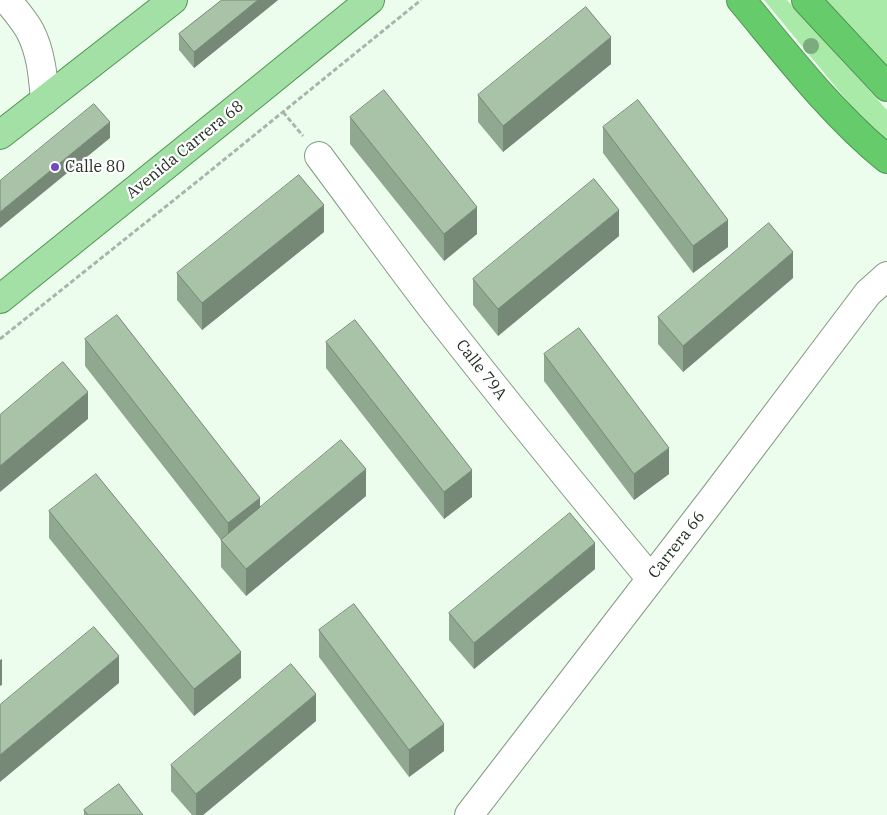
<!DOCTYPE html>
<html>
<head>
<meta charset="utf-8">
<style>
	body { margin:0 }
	canvas { display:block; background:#edfded }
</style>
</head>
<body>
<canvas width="887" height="815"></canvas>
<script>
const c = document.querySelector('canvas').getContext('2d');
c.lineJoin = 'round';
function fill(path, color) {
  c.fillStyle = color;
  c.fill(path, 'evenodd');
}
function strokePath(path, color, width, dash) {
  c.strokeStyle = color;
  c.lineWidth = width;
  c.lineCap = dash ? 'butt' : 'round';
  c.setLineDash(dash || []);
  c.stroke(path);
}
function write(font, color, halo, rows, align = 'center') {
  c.font = font + ' "IBM Plex Serif",serif';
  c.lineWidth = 4.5;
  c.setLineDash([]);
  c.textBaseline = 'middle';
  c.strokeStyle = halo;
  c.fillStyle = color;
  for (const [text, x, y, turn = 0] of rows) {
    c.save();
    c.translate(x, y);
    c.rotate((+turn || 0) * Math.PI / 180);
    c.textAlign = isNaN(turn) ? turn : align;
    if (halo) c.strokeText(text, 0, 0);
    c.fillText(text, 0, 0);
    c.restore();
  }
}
const green = new Path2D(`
	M764,0H787L887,110V141L858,114Z
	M822,0H887V68Z`);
const path = new Path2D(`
	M283,112L303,136
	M0,339L199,180L421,0`);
const street = new Path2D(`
	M319,156C357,207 394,258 432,308C504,400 577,490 651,579
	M469,815L714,497L868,293L887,276`);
const secondary = new Path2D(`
	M7,0C15,10 24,20 30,31C41,52 43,76 45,100`);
const primary = new Path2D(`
	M0,135L173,0
	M0,299L263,87L370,0`);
const highway = new Path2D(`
	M741,0C787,55 831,113 887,159
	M806,0L887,87`);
const trees = [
	[811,46]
];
const wall = new Path2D(`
	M222,0H278L194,68L179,50V34Z
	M611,64L503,152L478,122V95Z
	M350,117L477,234L444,261L350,144Z
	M603,127L728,247L693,273L603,153Z
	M324,232L202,330L177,300V273Z
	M619,236L498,336L473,305V279Z
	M793,278L683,372L658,344V317Z
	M85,339L260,508L366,496L246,596L221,567V540L85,366Z
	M326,342L472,497L444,519L326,368Z
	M544,354L669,474L634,500L544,381Z
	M49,511L241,678L194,716L49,538Z
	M595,569L474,669L449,640V613Z
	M319,630L444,751L409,777L319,657Z
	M316,721L203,815H192L171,791V765Z
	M84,810L143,815H84Z`);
const shadedWall = new Path2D(`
	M258,0H278L194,68V52Z
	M611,37V64L503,152V126Z
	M110,122V138L0,228V212Z
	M324,205V232L202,330V303Z
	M477,207V234L444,261V234Z
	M619,210V236L498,336V309Z
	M728,220V247L693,273V246Z
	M793,252V278L683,372V346Z
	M88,392V419L0,492V466Z
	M669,448V474L634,500V474Z
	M366,469V496L246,596V569Z
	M472,470V497L444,519V492Z
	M260,498V525L228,549V523Z
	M595,543V569L474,669V643Z
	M241,652V678L194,716V689Z
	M119,656V683L0,782V755Z
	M2,659V685L0,686V660Z
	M316,694V721L203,815H196V794Z
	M444,724V751L409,777V750Z`);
const building = new Path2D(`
	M222,0H258L194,52L179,34Z
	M586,7L611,37L503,126L478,95Z
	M384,90L477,207L444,234L350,117Z
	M638,100L728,220L693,246L603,127Z
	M94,104L110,122L0,212V181Z
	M299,175L324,205L202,303L177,273Z
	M594,179L619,210L498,309L473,279Z
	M769,223L793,252L683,346L658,317Z
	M117,315L260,498L228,523L85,339Z
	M355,320L472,470L444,492L326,342Z
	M579,328L669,448L634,474L544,354Z
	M63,362L88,392L0,466V415Z
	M341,440L366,469L246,569L221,540Z
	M96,474L241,652L194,689L49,511Z
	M570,513L595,543L474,643L449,613Z
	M354,604L444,724L409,750L319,630Z
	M94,627L119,656L0,755V705Z
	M291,664L316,694L196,794L171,765Z
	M119,784L143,815H88L84,810Z`);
const markers = [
	[55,167,5,"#7149c2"]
];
const streetNames = [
	["Avenida Carrera 68",185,150,-39],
	["Calle 79A",481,370,52],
	["Carrera 66",677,545,-52]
];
const poiNames = [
	["Calle 80",65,167]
];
fill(green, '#a9eaa8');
strokePath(street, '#829b81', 30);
strokePath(secondary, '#829b81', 30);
strokePath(primary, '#509552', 30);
strokePath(highway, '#509552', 30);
strokePath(path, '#a8b6a8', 3, [5, 2.5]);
strokePath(street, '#fff', 28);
strokePath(secondary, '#fff', 28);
strokePath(primary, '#a3e0a6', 28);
strokePath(highway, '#66cb6a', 28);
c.fillStyle = '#7dab80';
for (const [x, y] of trees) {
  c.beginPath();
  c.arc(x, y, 8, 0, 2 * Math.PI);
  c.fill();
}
fill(wall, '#91a890');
fill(shadedWall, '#768876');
fill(building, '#a9c3a8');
strokePath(building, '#768876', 1);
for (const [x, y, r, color] of markers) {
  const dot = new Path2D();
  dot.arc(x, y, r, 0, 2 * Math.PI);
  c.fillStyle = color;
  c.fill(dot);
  strokePath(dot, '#fff', 2);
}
write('16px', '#263026', '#fff', streetNames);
write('16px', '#263026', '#fff', poiNames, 'left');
</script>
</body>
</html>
